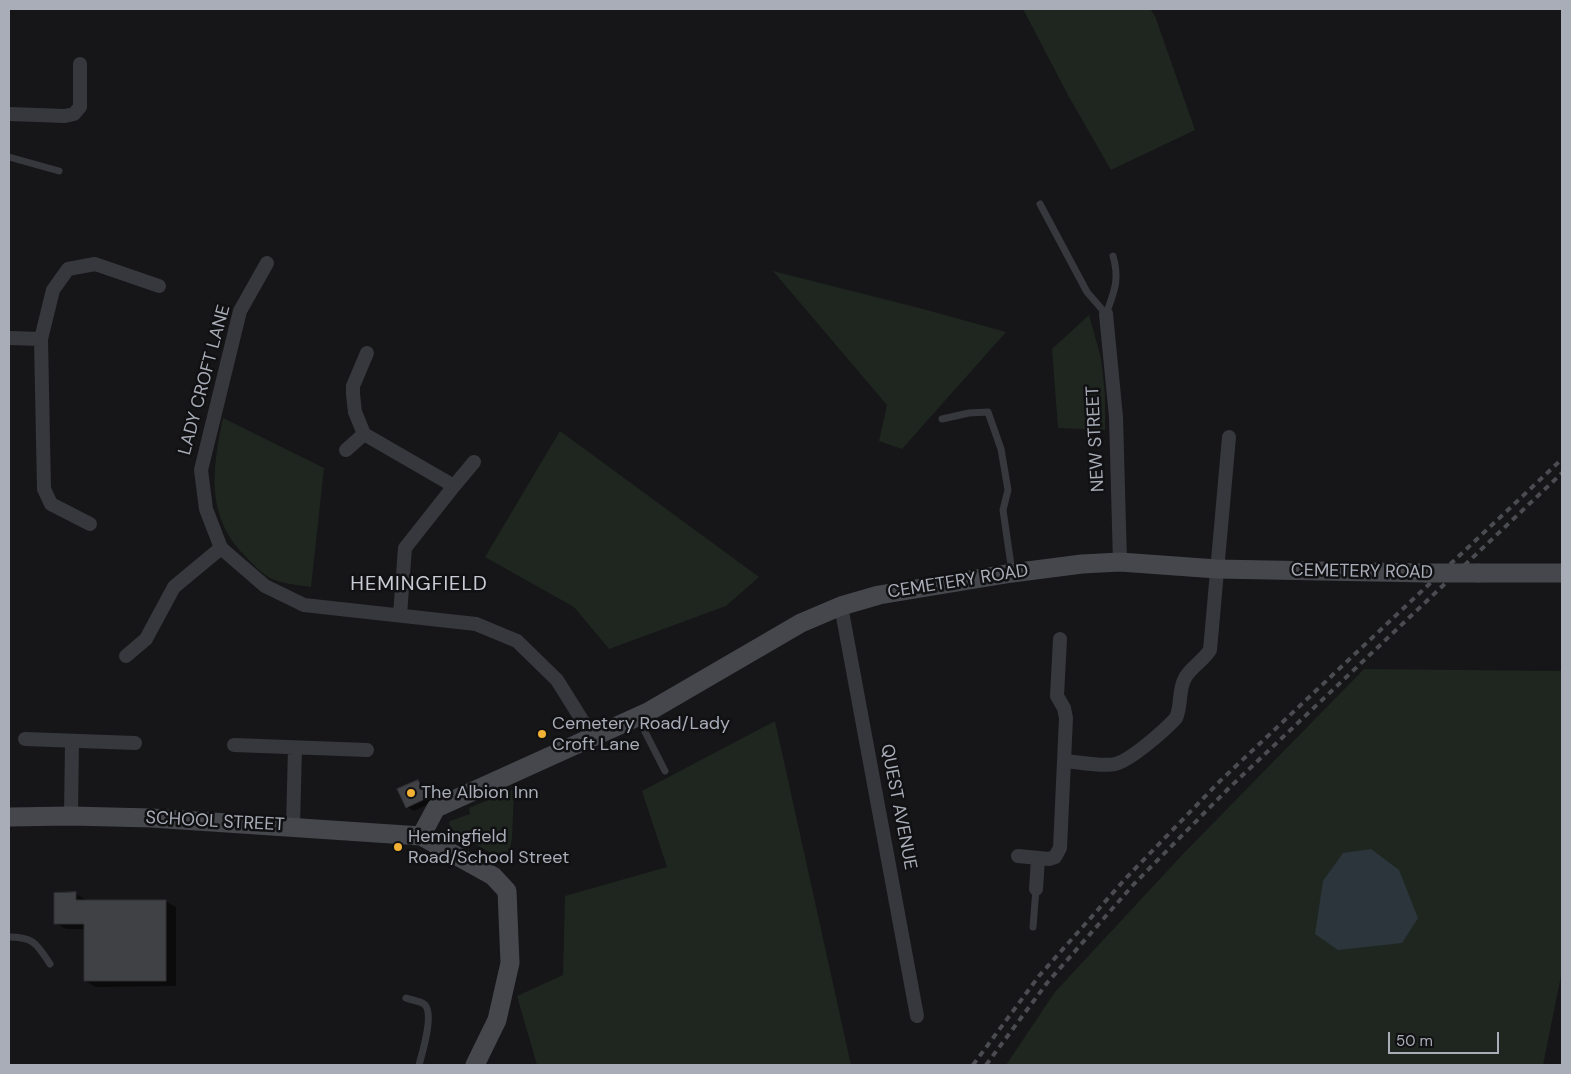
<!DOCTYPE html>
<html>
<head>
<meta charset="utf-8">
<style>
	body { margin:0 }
	#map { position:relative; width:1571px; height:1074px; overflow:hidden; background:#161618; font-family:"DM Sans",sans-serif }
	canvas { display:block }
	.frame { position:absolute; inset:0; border:10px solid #a8adb8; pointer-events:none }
	.scale { position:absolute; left:1388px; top:1032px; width:111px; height:22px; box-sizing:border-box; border:2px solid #a8adb8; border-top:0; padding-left:6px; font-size:15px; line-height:18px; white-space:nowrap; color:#a8adb8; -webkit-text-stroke:4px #111113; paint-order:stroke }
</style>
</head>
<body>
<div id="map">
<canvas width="1571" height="1074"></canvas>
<div class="frame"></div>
<div class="scale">50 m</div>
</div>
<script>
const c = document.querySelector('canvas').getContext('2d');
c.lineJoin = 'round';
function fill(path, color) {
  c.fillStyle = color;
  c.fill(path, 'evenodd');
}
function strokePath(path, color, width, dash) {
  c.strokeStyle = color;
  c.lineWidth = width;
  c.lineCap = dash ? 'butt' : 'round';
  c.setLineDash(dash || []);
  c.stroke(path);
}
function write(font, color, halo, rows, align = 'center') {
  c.font = font + ' "DM Sans",sans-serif';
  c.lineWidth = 5;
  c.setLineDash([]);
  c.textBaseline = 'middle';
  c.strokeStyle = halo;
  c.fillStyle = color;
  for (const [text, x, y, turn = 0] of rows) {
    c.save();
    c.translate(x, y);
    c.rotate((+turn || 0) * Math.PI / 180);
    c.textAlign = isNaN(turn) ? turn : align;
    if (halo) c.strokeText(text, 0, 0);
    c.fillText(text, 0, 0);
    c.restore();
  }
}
const green = new Path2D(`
	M1023,9H1150L1155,16L1195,130L1111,170L1069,97Z
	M773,271L923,309L1006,332L902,449L879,441L887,405Z
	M1089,315L1101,358L1105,394V430L1058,428L1052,349Z
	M223,418L324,468L311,587C298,585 282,584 270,578C261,573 254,565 247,558C205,517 212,471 223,418Z
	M560,431L759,577L726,606L609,649L574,607L485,557Z
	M1364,669L1562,671V971L1543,1065H1006L1055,992L1183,854Z
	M775,721L851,1065H537L517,996L563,975L565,896L667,867L642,791Z
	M514,789L512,839L506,865C493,849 455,839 449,824L450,821L470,814L469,808Z`);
const water = new Path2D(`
	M1371,849L1399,870L1418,918L1402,943L1338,950L1315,934L1323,881L1343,853Z`);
const shadow = new Path2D(`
	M418,781L425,785L433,802L414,811L407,807Z
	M76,894L86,900V901H165L176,907V986L96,987L85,981V929H66L56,923Z`);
const building = new Path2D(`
	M418,780L427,798L406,808L397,789Z
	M76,892V900H166V981H84V924H54V893Z`);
const lane = new Path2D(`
	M9,157L59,171
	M1040,204L1087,292L1106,314
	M1106,314C1114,292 1120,280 1113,256
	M942,419L969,413L988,412L1001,449L1008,490L1003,510L1012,572
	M638,718L665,771
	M1033,927L1036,889
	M9,937C34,937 37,944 50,964
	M406,998C411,1000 420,1001 424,1004C435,1012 422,1054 419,1065`);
const street = new Path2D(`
	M9,114L65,116L74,114L80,107V64
	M267,263L240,311L201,470L206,509L221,548L265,586L304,605L476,624L517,641L557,680L592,736
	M1106,314L1116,417L1120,562
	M9,338L41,339
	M367,353L353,386V394L355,412L364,434L454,486L405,548L400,615
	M346,450L364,434
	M454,486L474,462
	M90,524L51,504L44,489L41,339L53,290L68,269L95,264L159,286
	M841,606L917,1016
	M126,656L146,639L174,587L221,548
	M25,739L135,743
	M234,745L367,750
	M1065,761C1078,762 1103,767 1115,764C1130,761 1165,730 1176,718C1182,705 1178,690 1185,678C1190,668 1203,661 1210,650L1229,437
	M71,816L72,741
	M293,827L295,748
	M1018,856L1049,859L1055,857L1060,848L1066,718L1064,708L1057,696L1060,639
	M1036,889L1038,858`);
const secondary = new Path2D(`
	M1478,573H1562
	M9,817L71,816L152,818L421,836L493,876L507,891L510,963L497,1020L475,1065
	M421,836L436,808L648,712L801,623L841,606L879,595L1012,573L1082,564L1120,562L1217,569L1426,573`);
const rail = new Path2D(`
	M973,1065L1039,976L1127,877L1220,781L1562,459
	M986,1065L1047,983L1134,884L1228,789L1562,473`);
const secondaryBridge = new Path2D(`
	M1426,573H1478`);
const markers = [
	[542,734,5,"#f2b134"],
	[411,793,5,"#f2b134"],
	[398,847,5,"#f2b134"]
];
const streetNames = [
	["LADY CROFT LANE",205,380,-75],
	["NEW STREET",1096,439,-93],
	["CEMETERY ROAD",1362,572,1],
	["CEMETERY ROAD",958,582,-9],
	["QUEST AVENUE",898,807,79],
	["SCHOOL STREET",215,822,3]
];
const poiNames = [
	["Cemetery Road/Lady",552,724],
	["Croft Lane",552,745],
	["The Albion Inn",421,793],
	["Hemingfield",408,837],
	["Road/School Street",408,858]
];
const quarterNames = [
	["HEMINGFIELD",419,585]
];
fill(green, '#1e261f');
fill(water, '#2c353c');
fill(shadow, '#0007');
fill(building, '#404145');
strokePath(building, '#303034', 1);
strokePath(lane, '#37383d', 7);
strokePath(street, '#37383d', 14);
strokePath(secondary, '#45474d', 19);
strokePath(rail, '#4a4c52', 4, [6, 5]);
strokePath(secondaryBridge, '#45474d', 19);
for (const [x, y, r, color] of markers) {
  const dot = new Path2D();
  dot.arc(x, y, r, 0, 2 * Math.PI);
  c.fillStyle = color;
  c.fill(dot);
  strokePath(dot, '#111113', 2);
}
write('18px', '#a8adb8', '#111113', streetNames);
write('18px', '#a8adb8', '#111113', poiNames, 'left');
c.letterSpacing = '1px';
write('20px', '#c9ccd4', '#111113', quarterNames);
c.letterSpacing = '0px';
</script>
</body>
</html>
